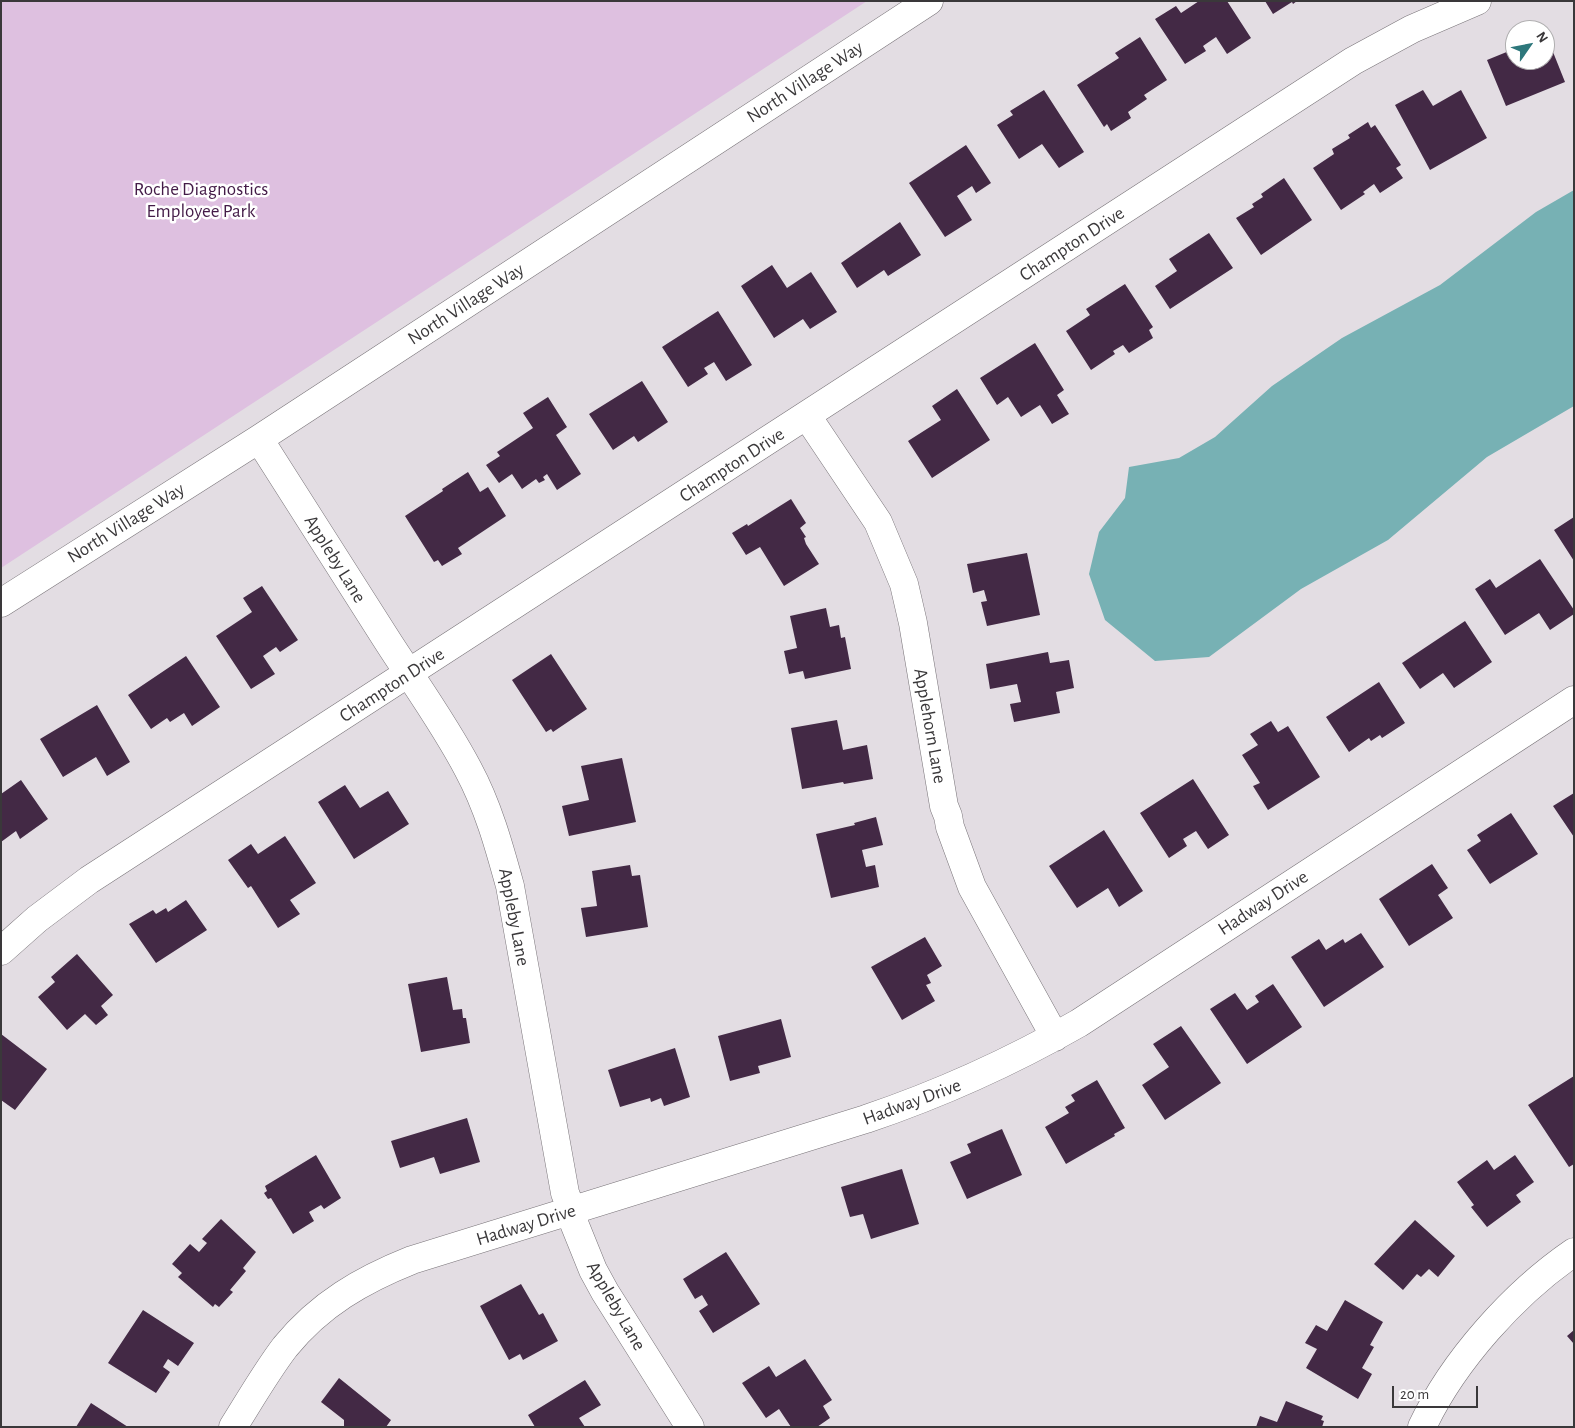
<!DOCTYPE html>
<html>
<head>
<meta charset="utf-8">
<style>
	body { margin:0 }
	#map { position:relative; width:1575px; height:1428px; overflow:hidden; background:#e3dde3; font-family:"Alegreya Sans",sans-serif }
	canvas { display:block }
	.frame { position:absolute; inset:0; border:2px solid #3a383a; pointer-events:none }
	.north { position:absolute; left:1505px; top:20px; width:50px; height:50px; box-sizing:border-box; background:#fff; border:1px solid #b0afb0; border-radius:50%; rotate:57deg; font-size:14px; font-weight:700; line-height:20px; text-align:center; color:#3a383a }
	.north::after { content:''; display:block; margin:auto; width:18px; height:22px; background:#2d777b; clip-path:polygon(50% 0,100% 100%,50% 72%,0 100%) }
	.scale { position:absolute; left:1392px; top:1386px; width:86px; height:22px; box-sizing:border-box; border:2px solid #3a383a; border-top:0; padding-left:6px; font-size:15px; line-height:18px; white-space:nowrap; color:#3a383a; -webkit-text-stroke:4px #fff; paint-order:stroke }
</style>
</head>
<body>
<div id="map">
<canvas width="1575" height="1428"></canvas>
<div class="frame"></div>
<div class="north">N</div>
<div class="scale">20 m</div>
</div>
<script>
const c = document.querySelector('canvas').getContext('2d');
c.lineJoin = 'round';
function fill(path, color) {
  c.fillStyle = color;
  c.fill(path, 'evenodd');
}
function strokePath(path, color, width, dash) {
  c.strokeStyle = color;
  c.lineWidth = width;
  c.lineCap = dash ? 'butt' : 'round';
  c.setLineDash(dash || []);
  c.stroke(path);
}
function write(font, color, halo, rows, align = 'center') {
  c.font = font + ' "Alegreya Sans",sans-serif';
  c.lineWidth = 5;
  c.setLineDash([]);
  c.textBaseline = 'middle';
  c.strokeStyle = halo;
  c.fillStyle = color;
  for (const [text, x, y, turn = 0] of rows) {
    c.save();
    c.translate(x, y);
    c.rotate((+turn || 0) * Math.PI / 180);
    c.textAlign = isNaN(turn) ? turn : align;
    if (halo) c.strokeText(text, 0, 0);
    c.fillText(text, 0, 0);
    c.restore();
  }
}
const green = new Path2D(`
	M1,1H867L1,568Z`);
const water = new Path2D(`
	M1574,190V406L1487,457L1388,540L1301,589L1209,657L1155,661L1105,620L1089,574L1099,532L1125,498L1129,467L1179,458L1215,437L1272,386L1342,338L1440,285L1536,212Z`);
const building = new Path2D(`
	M1199,1H1227L1251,38L1227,54L1216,37L1203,46L1206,51L1185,64L1155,19L1176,6L1181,13Z
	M1265,1H1297L1293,4L1292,2L1273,14Z
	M1140,37L1167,80L1144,95L1147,99L1128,112L1131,118L1111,131L1107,124L1104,127L1077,85L1119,58L1115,53Z
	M1547,37L1565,82L1506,106L1487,60L1514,49L1515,60H1545V38Z
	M1044,90L1084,152L1059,168L1042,144L1019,159L997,125L1013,115L1010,111Z
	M1423,90L1433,106L1461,90L1487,138L1430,170L1395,105Z
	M1368,122L1371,128L1375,125L1401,165L1396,168L1403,178L1380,193L1374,184L1363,192L1365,194L1341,210L1313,168L1334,154L1332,149L1350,138L1348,135Z
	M966,145L991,183L976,193L972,186L957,196L972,220L945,237L909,183Z
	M1284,178L1312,220L1261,255L1236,218L1254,207L1252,204L1263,197L1261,194Z
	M900,222L921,255L888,276L884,270L857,288L841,263Z
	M1209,233L1233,268L1170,309L1155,286L1177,271L1169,259Z
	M772,265L787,288L811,272L837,312L810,329L803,319L774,338L741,286Z
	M1125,284L1153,327L1149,330L1153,338L1129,353L1123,345L1113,351L1115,354L1091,370L1066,331L1090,315L1086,309Z
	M718,311L752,365L726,381L714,362L704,368L708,374L688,387L662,347Z
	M1035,343L1064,390L1057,395L1069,414L1052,424L1040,405L1021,417L1008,397L997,405L980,378Z
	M642,381L668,422L638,442L634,436L613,450L589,414Z
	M957,389L990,440L932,478L908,441L941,420L932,406Z
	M548,397L567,427L556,435L581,474L557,490L547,474L543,477L545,480L539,483L536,479L522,489L512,474L499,483L486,465L500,456L497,452L533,428L523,413Z
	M468,472L480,492L488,487L506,516L458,548L462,554L442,566L438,560L434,562L405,516L443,491L442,489Z
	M791,499L806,523L800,528L806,537L804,538L806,544L819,564L784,586L760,547L746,555L732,533L747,524L748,526Z
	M1574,517V561L1554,530Z
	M1027,553L1040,615L987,626L981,602L987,601L984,590L973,593L967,564Z
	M1540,559L1574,610V614L1550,630L1539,613L1505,635L1475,589L1490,579L1496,588Z
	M262,586L298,640L280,652L276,647L263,656L275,674L251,689L216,636L252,612L243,598Z
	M826,608L830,627L839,625L841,638L845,637L851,669L805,679L803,671L789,674L784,651L797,648L790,616Z
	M1465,621L1492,662L1454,688L1443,673L1420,689L1402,663Z
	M1048,652L1050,663L1069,660L1074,688L1056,692L1060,713L1014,722L1010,704L1021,702L1017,684L990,689L986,664Z
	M551,654L587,709L553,732L551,729L546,732L512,680Z
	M186,656L220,707L192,726L184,713L170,722L167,718L151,729L128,695Z
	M1379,682L1405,723L1382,738L1380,735L1371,741L1369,738L1349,752L1326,717Z
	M97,705L130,762L107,776L96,757L63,777L40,739Z
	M837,720L843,750L867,745L873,779L844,784L843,782L802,789L791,728Z
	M1271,721L1278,732L1288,726L1320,777L1268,810L1253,786L1260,783L1242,755L1258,745L1250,734Z
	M622,758L636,822L569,836L562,806L589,800L581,766Z
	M1193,779L1229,835L1208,849L1196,831L1183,839L1187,846L1169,858L1140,813Z
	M21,780L48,819L20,839L16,831L1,842V794Z
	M345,785L360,808L388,791L409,824L354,859L318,802Z
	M1574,793V837L1553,806Z
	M1511,813L1538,854L1490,884L1467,850L1481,841L1477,835Z
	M876,817L883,845L862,850L866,867L875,865L879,887L831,898L816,834L855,825L854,823Z
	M1104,830L1143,891L1119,907L1108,888L1077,908L1049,866Z
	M285,836L316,883L290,900L300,914L278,928L251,886L248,888L228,860L251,844L258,854Z
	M1432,864L1448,888L1438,895L1453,918L1409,946L1379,899Z
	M630,865L632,876L640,875L648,927L586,937L581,908L597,906L592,871Z
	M186,900L207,930L156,963L129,924L153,910L156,914L166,908L168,912Z
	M1361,933L1384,967L1324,1007L1291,957L1319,939L1326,950L1343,939L1345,943Z
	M925,937L942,966L927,975L931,983L926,985L935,1001L902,1020L871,967Z
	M77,954L113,995L101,1006L108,1015L96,1025L85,1014L67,1030L38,997L55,982L51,977Z
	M447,977L453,1010L462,1009L463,1018H466L470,1043L421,1052L408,984Z
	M1273,984L1302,1027L1247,1064L1210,1009L1235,993L1247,1010L1259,1002L1255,996Z
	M781,1019L791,1057L758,1066L760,1073L730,1081L718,1036Z
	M1181,1026L1221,1083L1165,1120L1142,1085L1169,1067L1153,1044Z
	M1,1034L47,1069L15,1110L1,1100Z
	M675,1048L690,1097L664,1106L661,1098L651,1102L650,1098L620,1107L608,1070Z
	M1574,1076V1164L1569,1167L1528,1105Z
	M1097,1080L1125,1128L1114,1134L1115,1136L1066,1164L1045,1127L1069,1113L1065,1107L1075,1101L1071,1095Z
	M467,1118L480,1162L440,1174L434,1157L400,1168L391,1141Z
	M1002,1129L1022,1175L967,1199L950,1162L971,1153L967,1144Z
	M316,1155L341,1198L324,1209L321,1205L309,1212L314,1221L293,1234L271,1198L268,1199L264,1193L267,1191L265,1186Z
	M1515,1155L1534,1182L1516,1195L1521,1202L1487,1227L1471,1207L1474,1205L1457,1182L1487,1160L1494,1170Z
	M902,1169L919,1224L871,1239L863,1214L850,1217L841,1187Z
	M221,1219L256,1252L243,1268L246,1271L230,1290L233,1292L219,1307L215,1304L213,1307L178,1277L182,1273L172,1264L190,1244L199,1252L207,1243L202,1239Z
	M1415,1220L1455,1256L1438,1277L1429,1269L1421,1277L1417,1274L1403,1290L1374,1264Z
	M726,1252L760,1304L713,1333L699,1311L708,1305L702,1295L695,1299L683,1279Z
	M521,1284L539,1315L543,1313L558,1341L523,1360L520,1354L509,1360L480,1306Z
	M1345,1300L1383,1322L1370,1345L1374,1347L1362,1368L1372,1374L1358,1399L1306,1368L1317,1349L1305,1343L1316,1325L1327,1331Z
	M143,1310L194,1343L178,1366L168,1359L163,1367L170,1372L156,1393L108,1363Z
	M1574,1330V1344L1567,1336Z
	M805,1359L832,1400L823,1406L830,1418L817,1427H791L779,1409L766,1418L742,1383L769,1366L776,1377Z
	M339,1378L391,1420L386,1427H344V1420L321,1402Z
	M585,1380L601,1405L579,1418L585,1427H535L528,1415Z
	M1286,1401L1323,1416L1321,1420L1324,1421L1322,1427H1256L1260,1416L1277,1422Z
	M91,1403L128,1427H76Z`);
const minor = new Path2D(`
	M807,416L878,522L904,584L913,623L944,806L948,816L950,827L972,887L1055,1037
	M259,439C301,505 343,571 385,637C413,681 444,723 468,769C488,806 499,846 510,886L565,1193L572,1211L574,1223L593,1270L605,1292L690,1427
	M1,603L259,439L929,1
	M1,951L37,919L89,880L1353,61L1412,29L1477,1
	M233,1427C250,1400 266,1372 285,1347C320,1304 362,1280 412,1260L866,1119C943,1093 1009,1063 1079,1023L1574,700
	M1422,1427C1453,1361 1514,1293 1574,1252`);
const streetNames = [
	["North Village Way",805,82,-33],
	["Champton Drive",1072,244,-33],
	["North Village Way",466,304,-33],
	["Champton Drive",732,465,-33],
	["North Village Way",126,523,-32],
	["Appleby Lane",335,559,58],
	["Champton Drive",392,685,-33],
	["Applehorn Lane",930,726,80],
	["Hadway Drive",1263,903,-33],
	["Appleby Lane",514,917,79],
	["Hadway Drive",912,1102,-20],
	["Hadway Drive",526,1225,-17],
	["Appleby Lane",616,1306,60]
];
const parkNames = [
	["Roche Diagnostics",201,189],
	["Employee Park",201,211]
];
fill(green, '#dec0e0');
fill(water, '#77b1b4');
fill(building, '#432945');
strokePath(minor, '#797479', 29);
strokePath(minor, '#fff', 28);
write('19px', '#3a383a', '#fff', streetNames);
write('19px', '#431b47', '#fff', parkNames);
</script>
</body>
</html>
